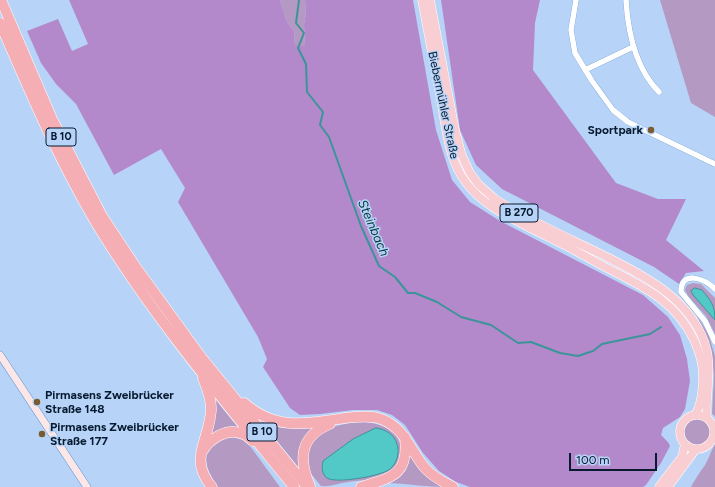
<!DOCTYPE html>
<html>
<head>
<meta charset="utf-8">
<style>
	body { margin:0 }
	#map { position:relative; width:715px; height:487px; overflow:hidden; background:#b7d4f8; font-family:Figtree,sans-serif }
	canvas { display:block }
	.scale { position:absolute; left:569px; top:453px; width:88px; height:18px; box-sizing:border-box; border:2px solid #071a30; border-top:0; padding-left:5px; font-size:12px; line-height:14px; white-space:nowrap; color:#071a30; -webkit-text-stroke:3px #b7d4f8; paint-order:stroke }
</style>
</head>
<body>
<div id="map">
<canvas width="715" height="487"></canvas>
<div class="scale">100 m</div>
</div>
<script>
const c = document.querySelector('canvas').getContext('2d');
c.lineJoin = 'round';
function fill(path, color) {
  c.fillStyle = color;
  c.fill(path, 'evenodd');
}
function strokePath(path, color, width, dash) {
  c.strokeStyle = color;
  c.lineWidth = width;
  c.lineCap = dash ? 'butt' : 'round';
  c.setLineDash(dash || []);
  c.stroke(path);
}
function write(font, color, halo, rows, align = 'center') {
  c.font = font + ' Figtree,sans-serif';
  c.lineWidth = 3;
  c.setLineDash([]);
  c.textBaseline = 'middle';
  c.strokeStyle = halo;
  c.fillStyle = color;
  for (const [text, x, y, turn = 0] of rows) {
    c.save();
    c.translate(x, y);
    c.rotate((+turn || 0) * Math.PI / 180);
    c.textAlign = isNaN(turn) ? turn : align;
    if (halo) c.strokeText(text, 0, 0);
    c.fillText(text, 0, 0);
    c.restore();
  }
}
const green = new Path2D(`
	M280,0H305L306,13L304,24L305,46H295L294,31L287,22Z
	M660,0H715V117L691,103Z
	M693,283L701,284L715,298V334L706,316L689,297L685,290L687,285Z
	M697,316L708,333L715,356V416L712,414L714,375L711,351Z
	M215,399L240,430L207,439Z
	M684 432a13 13 0 1 1 26 0a13 13 0 1 1-26 0Z
	M260,420L280,427L298,428L318,426C300,441 296,445 300,469Z
	M360,421C379,423 405,430 400,455C399,464 395,470 387,474C375,480 361,480 348,482C339,483 330,487 321,486L308,470L306,461L310,445L313,439L331,427Z
	M229,436L243,440L250,446L280,487H218C211,477 198,455 212,444C216,441 224,439 229,436Z
	M715,444V487H691C695,479 700,472 705,465C709,458 711,451 715,444Z
	M410,448L447,487C428,487 409,484 389,483C402,471 410,467 410,448Z`);
const forest = new Path2D(`
	M69,0H280L287,22L294,31L295,46H305L304,24L306,13L305,0H413L436,130L452,180L470,202L500,221L643,295L668,317L680,335L687,359L690,381L685,409L680,417L663,428L661,435L668,442L670,446L661,463L646,485L643,487H470L456,482L439,471L423,453L405,425L392,415L377,410H353L320,414L300,415L290,408L263,367L267,359L258,337L178,202L185,188L161,149L114,175L76,104L56,84L41,63L27,31L58,19L72,51L88,44Z
	M441,0H540L535,23L533,70L616,183L658,199H686L666,240L704,271L686,273L679,284L654,267L502,189L476,165L460,130Z`);
const water = new Path2D(`
	M695,288L702,290C711,301 715,305 715,320L693,295L691,291Z
	M376,428C385,429 394,434 397,444C400,452 397,463 390,469C382,476 335,484 327,478C321,473 322,467 323,461L353,439Z`);
const stream = new Path2D(`
	M299,0L296,23L304,33L298,48L306,64L307,92L323,112L320,125L329,137L361,226L379,266L395,277L408,293H415L437,302L461,317L491,325L518,343L531,342L560,353L578,356L593,351L602,344L650,334L661,327`);
const street = new Path2D(`
	M576,0L571,30L575,53L592,81L613,110L628,122L715,164
	M626,0C628,33 635,68 659,92
	M585,70L633,47
	M715,289C705,279 681,269 681,292L705,321L715,342
	M713,425H715
	M714,437L715,436`);
const secondary = new Path2D(`
	M0,355L87,487`);
const primary = new Path2D(`
	M422,0C428,32 434,63 440,95C446,124 447,159 467,184C484,206 511,218 536,231C559,242 582,254 605,267C642,286 675,300 694,340C699,351 703,362 703,375C703,388 702,404 695,415
	M430,0L455,130L462,156L470,173L479,185L495,199L503,204C534,223 568,238 601,254C644,276 694,299 707,351C712,374 705,396 707,418
	M680 432a17 17 0 1 1 34 0a17 17 0 1 1-34 0Z
	M659,487L682,457L685,444
	M668,487L696,449`);
const highway = new Path2D(`
	M1,0L52,119L102,216L135,266L201,357L307,487
	M0,23C29,90 58,158 95,221C152,316 225,402 294,487
	M203,378C207,388 212,400 211,411C209,441 188,459 212,487
	M244,403C276,431 306,424 345,418C357,417 370,415 381,419C405,428 410,450 425,468C432,476 443,482 453,487
	M202,452C209,439 227,427 243,434C246,435 250,439 253,441
	M310,486C298,459 300,436 330,424
	M361,487C393,477 409,475 405,437`);
const markers = [
	[651,130,4,"#7a5a30"],
	[37,402,4,"#7a5a30"],
	[42,434,4,"#7a5a30"]
];
const shields = [
	[61,137,30],
	[519,213,38],
	[262,432,30]
];
const shieldNames = [
	["B 10",61,137],
	["B 270",519,213],
	["B 10",262,432]
];
const streetNames = [
	["Biebermühler Straße",443,105,78]
];
const poiNames = [
	["Sportpark",643,130,"right"],
	["Pirmasens Zweibrücker",45,395],
	["Straße 148",45,409],
	["Pirmasens Zweibrücker",50,427],
	["Straße 177",50,441]
];
const waterNames = [
	["Steinbach",373,228,67]
];
fill(green, '#b499c2');
fill(forest, '#b489cb');
fill(water, '#52c9c7');
strokePath(water, '#3c949a', 1);
strokePath(stream, '#3c949a', 2);
strokePath(street, '#6393cb', 6);
strokePath(secondary, '#6393cb', 8);
strokePath(primary, '#fff', 9);
strokePath(highway, '#fff', 11);
strokePath(street, '#fff', 5.5);
strokePath(secondary, '#fce7e8', 7);
strokePath(primary, '#f9ced2', 8);
strokePath(highway, '#f5aeb4', 10);
for (const [x, y, r, color] of markers) {
  const dot = new Path2D();
  dot.arc(x, y, r, 0, 2 * Math.PI);
  c.fillStyle = color;
  c.fill(dot);
  strokePath(dot, '#b7d4f8', 1.5);
}
for (const [x, y, w] of shields) {
  const box = new Path2D();
  box.roundRect(x - w / 2, y - 9, w, 18, 3);
  c.fillStyle = '#b7d4f8';
  c.fill(box);
  strokePath(box, '#071a30', 1);
}
write('bold 11px', '#071a30', null, shieldNames);
write('12px', '#071a30', '#b7d4f8', streetNames);
write('bold 12px', '#071a30', '#b7d4f8', poiNames, 'left');
write('italic 13px', '#003a39', '#b7d4f8', waterNames);
</script>
</body>
</html>
